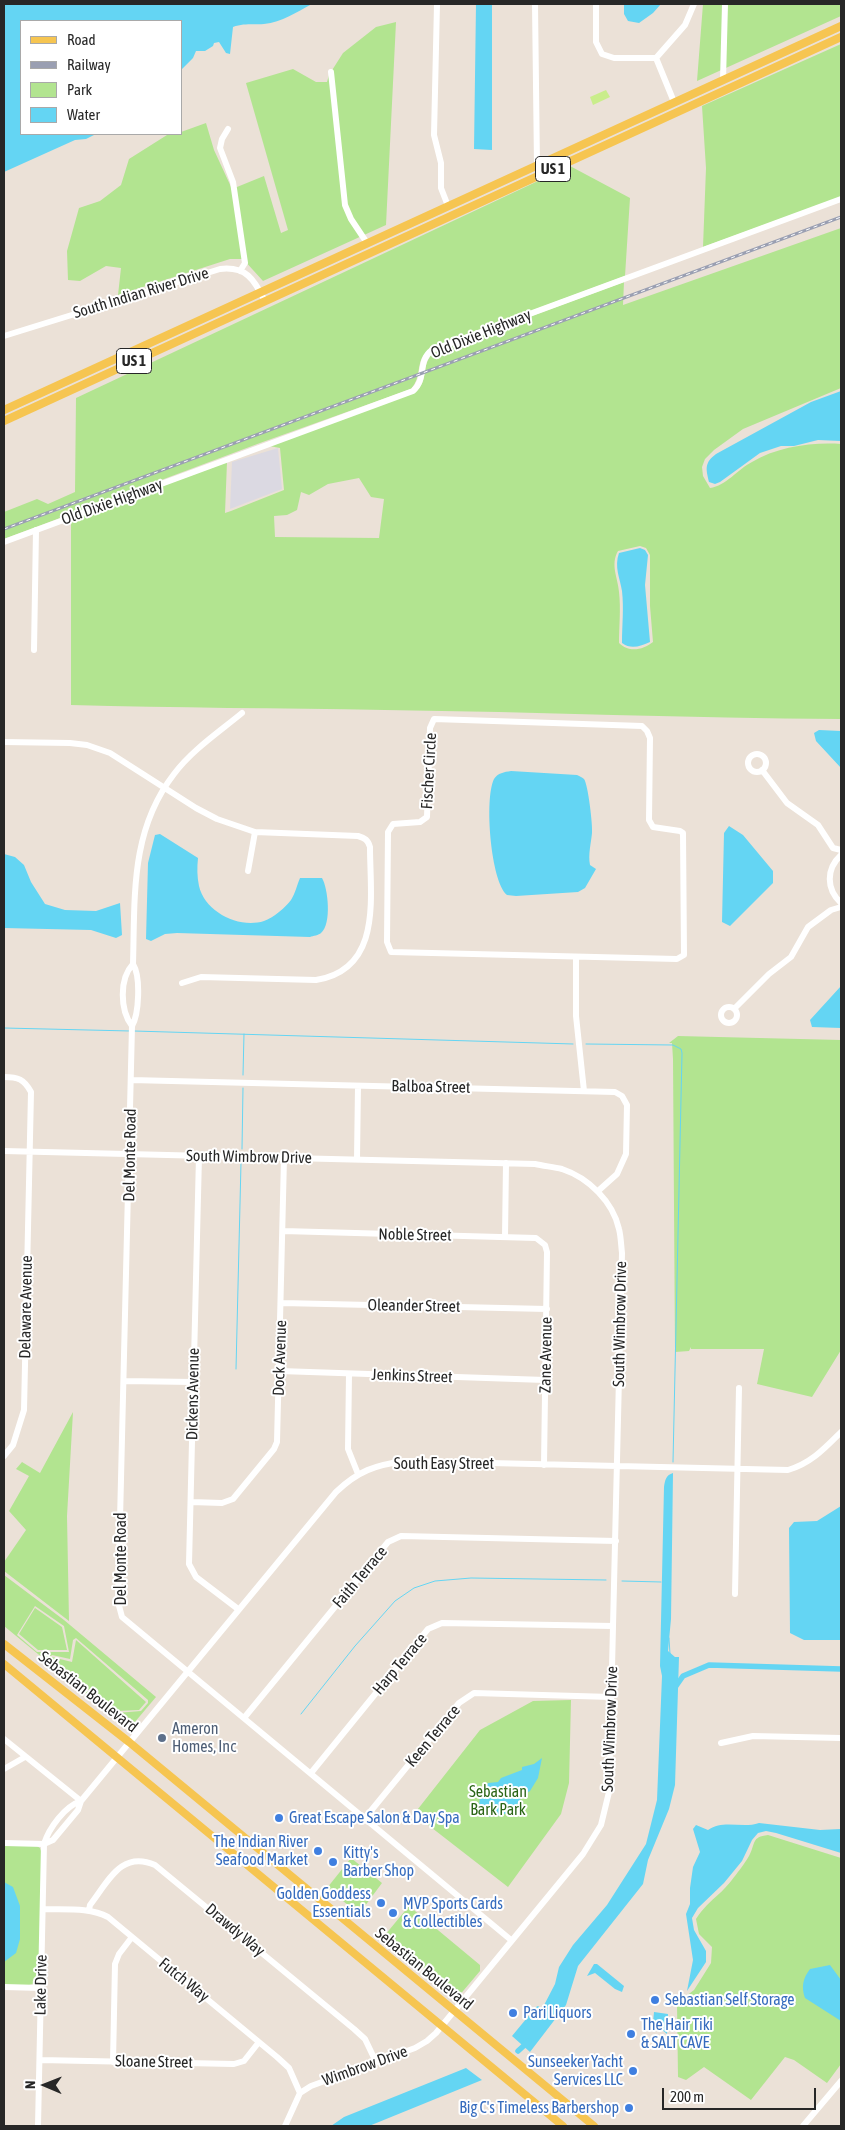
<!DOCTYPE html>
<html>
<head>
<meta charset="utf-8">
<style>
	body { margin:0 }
	#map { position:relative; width:845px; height:2130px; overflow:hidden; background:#ebe1d7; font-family:"Asap Condensed",sans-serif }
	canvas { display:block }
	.frame { position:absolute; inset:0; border:5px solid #272727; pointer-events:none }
	.legend { position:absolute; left:20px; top:20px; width:162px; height:115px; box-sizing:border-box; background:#fff; border:1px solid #a9a9a9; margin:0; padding:6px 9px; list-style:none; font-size:15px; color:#272727 }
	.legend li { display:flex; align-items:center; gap:10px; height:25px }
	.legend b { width:25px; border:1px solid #a9a9a9 }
	.north { position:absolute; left:20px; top:2060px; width:50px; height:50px; -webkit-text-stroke:4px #fff; paint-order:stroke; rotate:271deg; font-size:14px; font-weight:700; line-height:20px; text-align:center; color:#272727 }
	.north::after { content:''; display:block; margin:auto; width:18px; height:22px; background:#272727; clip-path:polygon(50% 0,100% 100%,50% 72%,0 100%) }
	.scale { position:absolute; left:662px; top:2088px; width:154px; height:22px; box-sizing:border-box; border:2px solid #272727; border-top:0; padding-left:6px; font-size:15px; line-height:18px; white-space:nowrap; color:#272727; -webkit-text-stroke:4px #fff; paint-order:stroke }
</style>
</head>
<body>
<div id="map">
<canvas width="845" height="2130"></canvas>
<div class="frame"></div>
<ul class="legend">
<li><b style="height:6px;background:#f6c551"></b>Road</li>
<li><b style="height:6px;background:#9a9fb2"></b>Railway</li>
<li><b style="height:14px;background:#b2e490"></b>Park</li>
<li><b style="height:14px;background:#64d5f3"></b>Water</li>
</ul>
<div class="north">N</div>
<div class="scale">200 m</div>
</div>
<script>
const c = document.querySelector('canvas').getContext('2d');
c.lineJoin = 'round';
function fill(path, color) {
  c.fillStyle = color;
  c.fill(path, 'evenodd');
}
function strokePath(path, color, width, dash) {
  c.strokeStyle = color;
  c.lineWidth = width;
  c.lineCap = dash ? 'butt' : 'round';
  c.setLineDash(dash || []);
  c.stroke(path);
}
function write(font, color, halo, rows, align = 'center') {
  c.font = font + ' "Asap Condensed",sans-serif';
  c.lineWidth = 4;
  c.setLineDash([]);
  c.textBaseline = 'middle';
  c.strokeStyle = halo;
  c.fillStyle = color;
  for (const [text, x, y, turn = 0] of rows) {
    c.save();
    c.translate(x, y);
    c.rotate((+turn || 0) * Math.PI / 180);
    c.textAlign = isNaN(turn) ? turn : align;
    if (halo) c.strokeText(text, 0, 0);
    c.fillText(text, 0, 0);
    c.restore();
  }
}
const industrial = new Path2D(`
	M278,448L282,489L230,509L232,462Z`);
const green = new Path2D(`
	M703,4H841V16L697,81Z
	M396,22L386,225L263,281L243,259H230L118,295L121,268L106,266L80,281L68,280L67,251L79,208L100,201L121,185L129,159L167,135L181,134V132L206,123L214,150L232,189L264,176L281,233L288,230L246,83L293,69L316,82H327L329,75L343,53L376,27Z
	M841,44V197L703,247L706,168L702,106Z
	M570,166L630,198L625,276L431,348C413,361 424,374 411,389L260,443L4,539V512L37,499L48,504L75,492L76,398Z
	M841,228V388L743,429L714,450L705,459L702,467L703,476L710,488C726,486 738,469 752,462C777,447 812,442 841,444V719C689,718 537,712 385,710C280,708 176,708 71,705V520L227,462L225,513L231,511L284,490L280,448L269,446L414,393C431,380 419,366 434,352L624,282L623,305ZM359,478L371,497L384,499L379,538L275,537L274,516L287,515L297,510L301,492L309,495L328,484ZM640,546L646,548L650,555V606L653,642C643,650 629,653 619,643C619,627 621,609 619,592C618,578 610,565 618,551Z
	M678,1036L841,1040V1350L812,1397L757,1384L764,1349H691V1347L689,1351L675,1352L673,1059L672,1043H669Z
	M73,1412L67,1516L69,1621L4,1571V1562L26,1530L9,1511L29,1476L16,1469L22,1462L40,1473Z
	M4,1575L64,1620L156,1697L129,1729L4,1626ZM35,1606L64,1626L69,1652H37L17,1635ZM76,1638L148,1700V1703L141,1711L116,1713L47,1661L52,1655L70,1659L73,1640Z
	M35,1608L62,1627L67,1650H38L19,1634Z
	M76,1640L146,1702L139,1710L117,1711L49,1660L52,1657L72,1662Z
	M571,1700L569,1783L561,1814L508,1887L414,1814L480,1730L533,1701Z
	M768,1835L841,1858V2064L827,2083L794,2060L785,2057L751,2100L704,2067L686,2080L678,2077L677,2003L694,1990L711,1963L712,1947L699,1934L696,1919C704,1907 709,1903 720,1893C729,1885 743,1866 749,1856C756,1843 751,1837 768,1835Z
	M4,1846H37L40,1848L42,1854L40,1978C34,1989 14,1985 4,1985Z
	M351,1858L382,1883L359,1914L327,1888Z
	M409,1906L480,1965V1971L458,1997L385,1935Z`);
const pitch = new Path2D(`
	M606,90L610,97L593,105L590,97Z`);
const water = new Path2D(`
	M4,4H312C297,12 282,22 264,24C252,25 244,23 233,27L230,54L226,53L219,42L214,43L213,46L205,51H196L193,58L181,70V21H21V134H96L86,139L75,140L4,172Z
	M476,4H492V150L474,149Z
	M624,4H661L653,13L639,23L628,21L624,14Z
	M841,391V441L818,440L794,446H781L760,453L720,482L715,484L709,482C706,469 704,463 716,454L811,402Z
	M640,548L645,550L648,555L645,585L650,642C641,646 631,650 622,643C622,626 624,608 622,591C620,578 614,567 619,553Z
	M819,730L841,731V768L816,741L814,733Z
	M511,771L577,775C579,776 582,777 584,779C588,784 593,826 592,833C591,844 588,854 590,865L596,869L585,888L578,892L516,896L507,895C491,882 484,799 494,779C498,773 504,772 511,771Z
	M729,826L743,835L773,871V883L730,926L722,922L724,833Z
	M160,834L198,858C197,867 197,877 199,886C205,912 239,929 264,921C273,918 286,907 291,900C295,894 297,885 300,878H322C328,888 332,924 321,933C319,935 313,936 310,937L177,933L165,934L151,941L146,939L148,863L155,835Z
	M4,854L15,857L24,865L31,882L45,904L65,910L96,911L120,903L122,935L116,938L91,930L4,928Z
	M841,986V1028L812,1027L810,1020Z
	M673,1473L671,1619L668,1651L675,1657H679L675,1785L669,1809L648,1860L643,1884L578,1966L566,2005L530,2052L512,2036L536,2007L538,2006L542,2009L555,1984L559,1967L573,1945L607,1905L646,1844L657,1800L662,1676L660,1666L664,1487C665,1480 666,1475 673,1473Z
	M841,1506V1640H804L790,1633L789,1528L794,1522L817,1521Z
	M542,1758L538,1778L530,1791L523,1795L516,1806L503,1815L486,1817L479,1810L480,1794L488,1783L498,1782L501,1778L522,1770V1767L534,1764Z
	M759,1823L820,1830L841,1829V1853L776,1833L766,1831L758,1833L752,1840L742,1861L724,1883L698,1908L692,1918L694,1930L706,1951V1962L687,1991L693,1960L686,1914L690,1904V1888L693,1867L700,1852L693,1829L696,1825L708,1830C724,1819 742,1829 759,1823Z
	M4,1882L13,1887L20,1906V1939L16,1953L4,1962Z
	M594,1964H597L624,1986L622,1992L615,1989L595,1973L587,1976Z
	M830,1965L841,1980V2021L805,1998C801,1987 803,1978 810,1969Z
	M654,2012L668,2014L667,2034L653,2022Z
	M466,2068L482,2080L369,2126H331L344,2117Z`);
const stream = new Path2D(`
	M4,1028L130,1031
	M134,1031L573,1044
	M586,1044L673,1045L681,1049L682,1053L673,1462
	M243,1075L244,1034
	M242,1149L243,1088
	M236,1369L241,1163
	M622,1581L661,1582
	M669,1638L670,1654
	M301,1714L355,1646L395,1601L414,1588L435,1581L471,1578L606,1580`);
const canal = new Path2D(`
	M676,1686L683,1676L709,1665L841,1669
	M518,2051L529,2041`);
const minor = new Path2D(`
	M437,4L434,135L441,163V188L448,206
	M535,4L537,166
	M596,4V42L602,54L614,58H656
	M656,58L685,25L694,4
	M656,58L674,102
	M331,72L345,205L351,219L367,243
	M723,80L725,4
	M228,129L222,139L220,148L233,182L245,263L240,271
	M4,336L220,269C246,266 254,279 265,301
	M4,542L413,391C427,379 417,361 432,350L841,199
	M34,650L36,530
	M434,719L642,726L647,731L650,738L649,820L653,827L680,831L683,833L684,955L677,959L391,952L387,942L388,832L393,824L420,822L427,817L430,728Z
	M4,742L70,743L87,745L110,753L196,808L217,819L255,832L358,836C365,838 368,840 370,847C370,897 383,969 316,980L201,977L182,983
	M748 763a9 9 0 1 1 18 0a9 9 0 1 1-18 0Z
	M762,770L787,803L818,825L833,848L841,850
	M841,855C826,869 826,889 841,903
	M248,871L255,832
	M576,958V1016L584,1091
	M721 1015a8 8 0 1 1 16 0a8 8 0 1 1-16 0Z
	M735,1008L769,974L791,957L808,927L831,910L841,907
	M132,1026L118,1602L122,1617L511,1940
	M132,1026C139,1014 141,977 133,964C135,896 130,831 174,774C192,750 219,732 242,713
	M132,1026C120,1010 119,979 133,964
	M4,1077C18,1077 24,1079 31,1092L24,1410L13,1445L4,1456
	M131,1080L615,1092L622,1096L627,1105L626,1154L617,1174L598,1191
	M4,1151L535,1164C544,1166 554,1167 562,1169C589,1178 613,1202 619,1229C621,1237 621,1245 622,1253L609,1792L601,1825L583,1854L436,2033L427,2041L415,2048L311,2086L300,2093L285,2126
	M199,1156L189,1564L196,1577L238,1609
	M357,1159L358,1086
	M283,1231L536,1238L545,1245L547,1252L544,1465
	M505,1237L506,1163
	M282,1303L547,1309
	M280,1371L545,1380
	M349,1374L348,1449L358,1474
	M124,1381L193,1382
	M191,1502L222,1503L233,1499L274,1449L277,1442L284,1158
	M735,1594L739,1388
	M244,1718L388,1542L401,1536L616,1541
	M4,1739L81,1801
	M721,1743L753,1736L841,1738
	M4,1769L25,1757
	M311,1773L428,1629L442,1623L613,1626
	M365,1818L459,1703L474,1693L611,1697
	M4,1843L44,1844L53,1840L78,1810L81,1801L336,1492C358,1471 375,1465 405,1461L788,1470C811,1463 824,1449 841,1432
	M43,1909C64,1910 89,1907 108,1917L277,2057L289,2068L300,2093
	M89,1910L90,1905C108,1882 121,1850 155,1865L354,2029L365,2039L376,2062
	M4,1987L41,1988
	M40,2060L234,2064L244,2061L259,2042
	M113,2062L115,1964L119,1954L132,1937
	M38,2126L44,1844C49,1828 65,1806 81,1801
	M803,2126L841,2081`);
const major = new Path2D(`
	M4,410L841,26
	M4,421L841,37
	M4,1644L129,1742L594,2126
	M4,1664L563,2126`);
const rail = new Path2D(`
	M4,529L841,217`);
const markers = [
	[162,1738,5,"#5c6f8a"],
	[279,1818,5,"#3f7fe0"],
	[318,1851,5,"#3f7fe0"],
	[333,1862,5,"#3f7fe0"],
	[381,1903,5,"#3f7fe0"],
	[393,1913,5,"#3f7fe0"],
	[655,2000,5,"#3f7fe0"],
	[513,2013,5,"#3f7fe0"],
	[631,2034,5,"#3f7fe0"],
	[633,2071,5,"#3f7fe0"],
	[629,2108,5,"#3f7fe0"]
];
const shields = [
	[553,169,35],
	[134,361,35]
];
const shieldNames = [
	["US 1",553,169],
	["US 1",134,361]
];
const streetNames = [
	["South Indian River Drive",141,293,-17],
	["Old Dixie Highway",481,334,-22],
	["Old Dixie Highway",112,502,-20],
	["Fischer Circle",429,771,-87],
	["Balboa Street",431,1087,1],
	["Del Monte Road",130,1155,-89],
	["South Wimbrow Drive",249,1157,1],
	["Noble Street",415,1235,1],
	["Oleander Street",414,1306,1],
	["Delaware Avenue",26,1307,-89],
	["South Wimbrow Drive",620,1324,-89],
	["Zane Avenue",546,1355,-89],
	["Dock Avenue",280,1358,-88],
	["Jenkins Street",412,1376,2],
	["Dickens Avenue",193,1394,-89],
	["South Easy Street",444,1464],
	["Del Monte Road",121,1559,-90],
	["Faith Terrace",360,1577,-50],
	["Harp Terrace",400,1664,-50],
	["Sebastian Boulevard",88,1692,38],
	["South Wimbrow Drive",610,1729,-88],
	["Keen Terrace",433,1736,-50],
	["Drawdy Way",235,1930,40],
	["Sebastian Boulevard",424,1969,39],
	["Futch Way",184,1980,39],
	["Lake Drive",41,1985,-89],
	["Sloane Street",154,2062,1],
	["Wimbrow Drive",365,2066,-20]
];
const serviceNames = [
	["Ameron",172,1729],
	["Homes, Inc",172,1747]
];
const parkNames = [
	["Sebastian",498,1792],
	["Bark Park",498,1810]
];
const shopNames = [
	["Great Escape Salon & Day Spa",289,1818],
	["The Indian River",308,1842,"right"],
	["Seafood Market",308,1860,"right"],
	["Kitty's",343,1853],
	["Barber Shop",343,1871],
	["Golden Goddess",371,1894,"right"],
	["Essentials",371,1912,"right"],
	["MVP Sports Cards",403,1904],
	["& Collectibles",403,1922],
	["Sebastian Self Storage",665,2000],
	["Pari Liquors",523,2013],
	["The Hair Tiki",641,2025],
	["& SALT CAVE",641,2043],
	["Sunseeker Yacht",623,2062,"right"],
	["Services LLC",623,2080,"right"],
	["Big C's Timeless Barbershop",619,2108,"right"]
];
fill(industrial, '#dbd9e2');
fill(green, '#b2e490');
fill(pitch, '#c9ed8b');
fill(water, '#64d5f3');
strokePath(stream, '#64d5f3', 1);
strokePath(canal, '#64d5f3', 5.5);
strokePath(minor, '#fff', 6);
strokePath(major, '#f6c551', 8);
strokePath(rail, '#9a9fb2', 3);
strokePath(rail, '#fff', 1, [4]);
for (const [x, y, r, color] of markers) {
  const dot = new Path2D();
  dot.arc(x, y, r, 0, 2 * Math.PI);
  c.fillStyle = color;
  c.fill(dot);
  strokePath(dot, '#fff', 2);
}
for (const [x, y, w] of shields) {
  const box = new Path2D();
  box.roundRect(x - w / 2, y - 12.5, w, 25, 4);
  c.fillStyle = '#fff';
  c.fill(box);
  strokePath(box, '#272727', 1);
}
write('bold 15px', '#272727', null, shieldNames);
write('16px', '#272727', '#fff', streetNames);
write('16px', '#4e5e75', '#fff', serviceNames, 'left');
write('16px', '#2b6516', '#fff', parkNames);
write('16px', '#366cbe', '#fff', shopNames, 'left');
</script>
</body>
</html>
